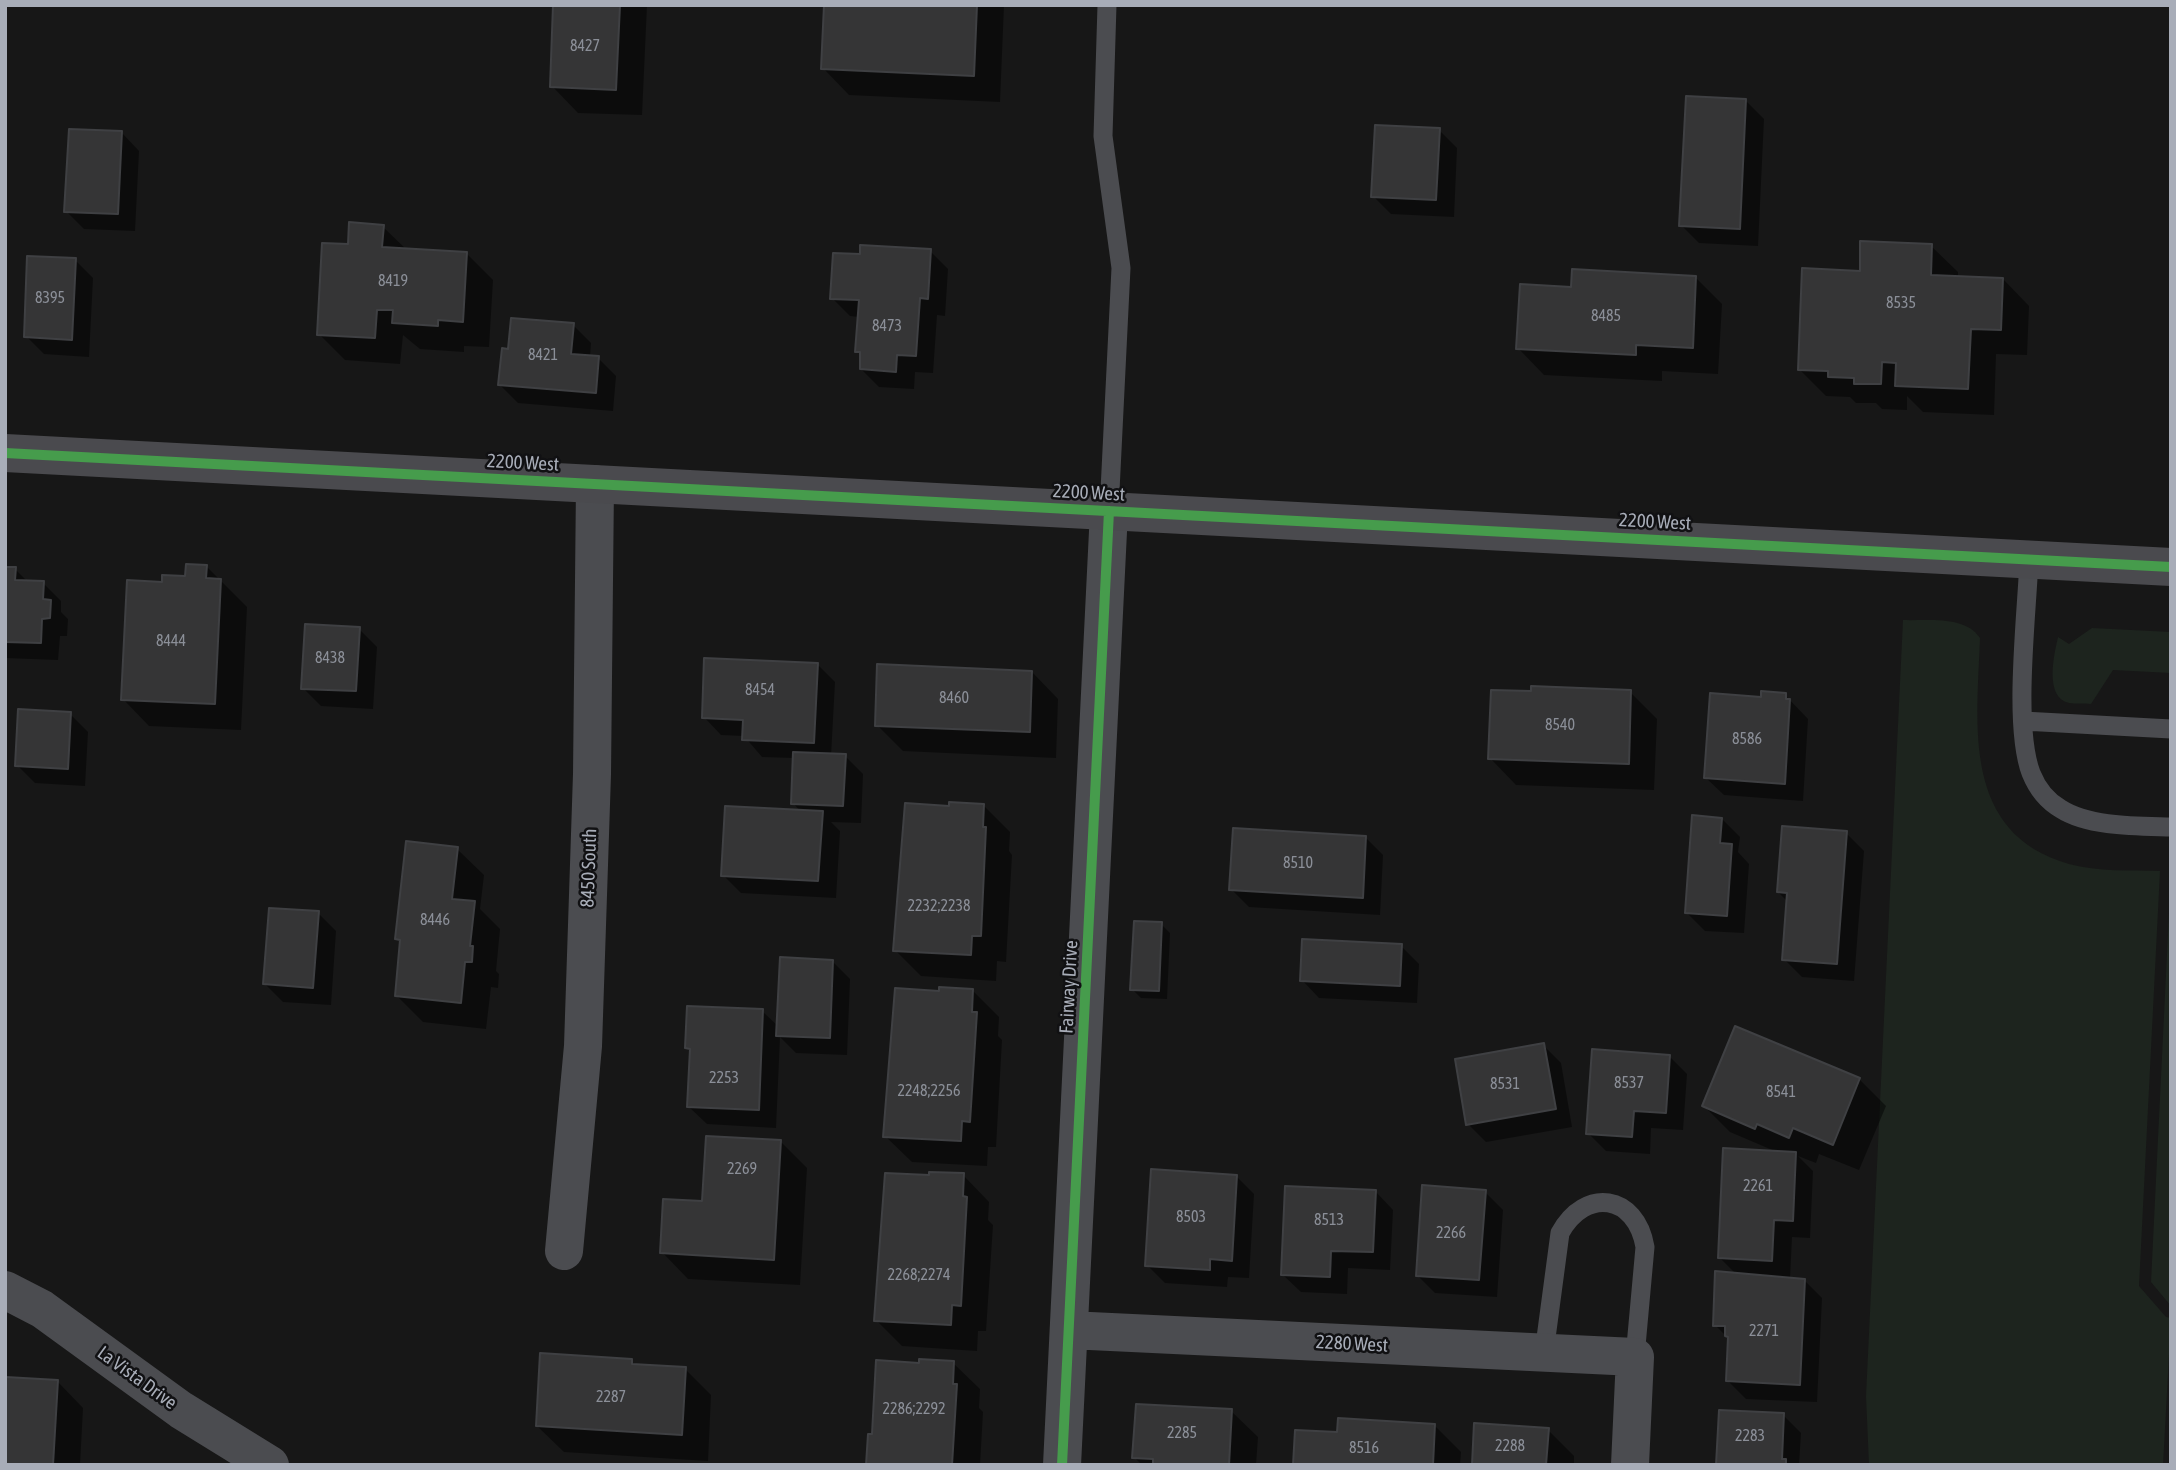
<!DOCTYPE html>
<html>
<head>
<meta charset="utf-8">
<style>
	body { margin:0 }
	#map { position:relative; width:2176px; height:1470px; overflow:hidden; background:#171717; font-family:"Asap Condensed",sans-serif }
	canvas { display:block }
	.frame { position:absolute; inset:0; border:7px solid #a8adb8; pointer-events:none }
</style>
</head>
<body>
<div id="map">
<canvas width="2176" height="1470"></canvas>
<div class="frame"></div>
</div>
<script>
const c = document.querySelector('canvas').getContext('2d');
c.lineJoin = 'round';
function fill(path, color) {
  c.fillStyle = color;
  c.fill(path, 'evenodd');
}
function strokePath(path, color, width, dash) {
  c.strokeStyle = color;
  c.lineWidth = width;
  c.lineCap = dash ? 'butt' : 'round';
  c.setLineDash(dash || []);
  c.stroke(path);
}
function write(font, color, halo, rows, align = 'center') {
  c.font = font + ' "Asap Condensed",sans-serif';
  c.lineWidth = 5;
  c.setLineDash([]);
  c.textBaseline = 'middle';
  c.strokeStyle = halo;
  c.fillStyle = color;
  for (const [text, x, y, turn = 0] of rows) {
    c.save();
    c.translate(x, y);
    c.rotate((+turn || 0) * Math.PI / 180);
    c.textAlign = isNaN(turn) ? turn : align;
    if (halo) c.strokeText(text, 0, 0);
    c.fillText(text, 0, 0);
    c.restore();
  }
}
const green = new Path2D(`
	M1903,620C1927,621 1965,615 1980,638C1977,725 1961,833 2069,864C2098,872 2131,870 2160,871L2139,1286L2166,1317L2171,1318L2163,1465H1869L1866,1396Z
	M2092,628L2171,632V673L2113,670L2091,704C2084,703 2076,704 2069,703C2044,697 2054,655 2058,637L2069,644Z
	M2171,872V1306L2151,1282Z`);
const shadow = new Path2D(`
	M555,5H647L642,115L578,113L552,86Z
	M826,5H1004L1000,102L849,95L823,68Z
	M1746,101L1764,119L1758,246L1699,243L1681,225Z
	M1439,130L1457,148L1454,217L1391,214L1373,196Z
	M122,133L139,151L135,231L84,229L66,211Z
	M383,227L407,250L467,254L493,280L489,347L464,346V352L420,349L403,335L400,364L345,360L319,334Z
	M1931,246L1958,272V278L2003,279L2029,306L2027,355L1996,354L1994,415L1923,412L1907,396V410L1882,409L1876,403H1856L1850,397L1826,396L1800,370L1861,272Z
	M930,251L948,269L945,316L937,315L933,373L915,372L914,389L879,387L861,369L862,356L857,351L859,317L850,316L832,298Z
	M75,260L93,278L89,357L44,354L26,336Z
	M1696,278L1722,304L1718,374L1662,371V381L1544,375L1518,348L1573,289Z
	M573,325L591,343L590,357L598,358L616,376L613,411L518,403L500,385L510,351Z
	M206,566L247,607L241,730L149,726L123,699L164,584L187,578Z
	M5,569H15L29,583H43L61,601V612L68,619L67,636H60L58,660L5,658Z
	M359,629L377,647L373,709L321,706L303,688Z
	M817,664L835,682L831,756H845L863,774L861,823L831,822L840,831L836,898L741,893L723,875L801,812L793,803L794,758L762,757L744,736L721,735L704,717Z
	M1032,672L1058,699L1056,758L903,751L877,725Z
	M1630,692L1657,719L1654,790L1516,785L1490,758Z
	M1785,695L1808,719L1803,801L1724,795L1706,778L1763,698Z
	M70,714L88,732L85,786L35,783L17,765Z
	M983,805L1010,832L1009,851L1012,855L1006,962L997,961L996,981L921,976L895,950L951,808Z
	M1722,819L1740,837L1738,852L1749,864L1744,933L1705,931L1687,913Z
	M1846,833L1864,851L1854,981L1802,977L1784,959L1788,902L1778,892Z
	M1365,837L1383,855L1380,915L1249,907L1231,889Z
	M457,849L484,875L480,909L500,929L496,971L499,974L498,988L491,987L486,1029L423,1022L396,995L402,943L397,938Z
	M318,913L336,931L331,1005L283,1002L265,984Z
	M1161,924L1170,933L1167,999L1141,998L1132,989Z
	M1401,946L1419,964L1417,1003L1319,998L1302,980Z
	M832,961L850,979L847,1055L796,1053L780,1037L776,1128L707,1124L689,1107L691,1052L687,1048L762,1011L779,1027Z
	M973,991L999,1017L998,1036L1002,1040L996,1147H988L987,1166L912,1162L885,1136L940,993Z
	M1543,1045L1561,1063L1572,1127L1486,1142L1468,1124Z
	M1669,1056L1687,1074L1683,1130L1651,1128L1650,1154L1606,1151L1588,1133Z
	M1859,1079L1886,1106L1859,1170L1819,1154L1816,1163L1798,1156L1813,1171L1810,1238L1792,1237L1790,1279L1804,1280L1822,1298L1817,1402L1746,1399L1728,1381L1730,1340L1715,1325L1737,1275L1720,1258L1777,1152L1730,1132L1704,1106Z
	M781,1142L807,1168L800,1285L688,1279L662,1252L704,1202Z
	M887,1175H963L989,1202L988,1220L993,1225L986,1331H978L977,1351L902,1346L876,1320Z
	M1236,1176L1254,1194L1249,1278L1228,1277L1227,1287L1165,1283L1147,1265Z
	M1376,1192L1393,1210L1390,1270L1348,1268L1347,1294L1301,1292L1283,1275Z
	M1485,1192L1503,1210L1497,1297L1435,1293L1417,1275Z
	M631,1361L636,1366L685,1369L711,1395L708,1461L564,1452L537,1426Z
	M877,1362L953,1363L980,1389L979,1408L983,1412L980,1465H869Z
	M57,1381L83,1408L80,1465H5V1385Z
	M1231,1411L1258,1437L1256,1465H1142L1134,1457Z
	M1783,1415L1801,1433L1799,1465H1717Z
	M1434,1425L1461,1452L1460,1465H1295Z
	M1548,1430L1574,1456V1465H1473Z`);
const building = new Path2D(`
	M553,5H620L616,90L550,87Z
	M824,5H977L974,76L821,69Z
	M1686,96L1746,99L1740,229L1679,226Z
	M1375,125L1440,128L1436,200L1371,197Z
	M69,129L122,131L118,214L64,212Z
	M349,222L384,225L382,247L467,252L463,322L438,320V326L392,323L393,310H377L375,338L317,335L322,243L348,244Z
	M1860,241L1932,244L1931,275L2003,278L2001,330L1971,329L1968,389L1895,386L1896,363L1882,362L1881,384H1854V378L1828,377V371L1798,370L1802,268L1860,271Z
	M860,245L931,249L928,299L920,298L916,356L897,355L896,372L860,369V352H855L859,300L830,299L833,253L860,254Z
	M27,256L76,258L72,340L24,337Z
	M1572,269L1696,276L1693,348L1636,345V355L1516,349L1520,284L1571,287Z
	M511,318L574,323L571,354L599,356L596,393L498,385L502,348L508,349Z
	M186,564L207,565L206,578L221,579L215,704L121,700L127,580L162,582V575L185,576Z
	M5,567H16L15,580L44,581L43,599L51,600L50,618L42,619L41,643L5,642Z
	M305,624L360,627L356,691L301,689Z
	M704,658L818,663L814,743L742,740L743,720L702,718Z
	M877,664L1032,671L1030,732L875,726Z
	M1531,686L1631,690L1629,764L1488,759L1491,690L1531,691Z
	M1761,691L1786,693V699H1790L1785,784L1704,778L1710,693L1761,697Z
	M18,709L71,712L68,769L15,766Z
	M793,752L846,754L843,806L791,804Z
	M949,802L984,804L983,827H986L981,936H972L971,955L893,951L905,803L949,806Z
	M725,806L823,811L818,881L721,876Z
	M1692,815L1722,818L1720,843L1732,844L1727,916L1685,913Z
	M1782,826L1847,831L1837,964L1782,960L1787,893L1777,892Z
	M1233,828L1366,836L1363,898L1229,890Z
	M406,841L458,847L452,899L475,901L470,946H473L472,962H465L461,1003L395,996L400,940L395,939Z
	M269,908L319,911L313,988L263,984Z
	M1134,921L1162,922L1159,991L1130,990Z
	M1302,939L1402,944L1400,986L1300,981Z
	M780,957L833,960L830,1038L776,1036Z
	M939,987L973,989L972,1012H977L970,1122L962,1121L961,1141L883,1137L895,988L939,991Z
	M687,1006L763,1009L759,1110L687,1107L690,1049L685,1048Z
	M1735,1026L1860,1078L1833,1145L1793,1128L1789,1138L1757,1124L1755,1129L1702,1106Z
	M1544,1043L1556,1109L1466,1125L1455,1059Z
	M1592,1049L1670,1055L1666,1113L1634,1111L1632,1137L1586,1134Z
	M706,1136L781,1140L774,1260L660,1253L663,1199L702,1201Z
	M1723,1148L1796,1152L1793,1221L1774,1220L1772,1261L1718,1258Z
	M1151,1169L1237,1175L1232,1261L1210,1259V1270L1145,1266Z
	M929,1172L964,1173L963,1196L967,1197L961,1306L952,1305L951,1325L874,1321L885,1173L929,1175Z
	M1422,1185L1486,1190L1479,1280L1416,1276Z
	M1285,1186L1376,1190L1373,1252L1331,1251L1330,1277L1281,1275Z
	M1715,1271L1805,1279L1800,1385L1726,1381L1728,1337L1725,1336V1326H1713Z
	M540,1353L632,1359V1364L686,1367L682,1435L536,1426Z
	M919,1359L954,1361L953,1384H957L952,1465H866L868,1434H872L876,1360L919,1363Z
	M6,1377L58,1380L53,1465H5Z
	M1136,1404L1232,1409L1229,1465H1153V1459L1132,1458Z
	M1719,1410L1784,1413L1782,1459H1786V1465H1716Z
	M1338,1418L1435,1424L1433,1465H1293L1295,1430L1337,1432Z
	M1474,1423L1549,1428L1546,1465H1472Z`);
const lane = new Path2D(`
	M1107,5L1103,136L1121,268L1109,511
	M2029,559C2027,614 2013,725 2031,773C2037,788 2047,801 2061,809C2089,827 2138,826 2171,827
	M2023,721L2171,729
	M1544,1353L1560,1233C1585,1187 1636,1194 1645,1247L1635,1357`);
const street = new Path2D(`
	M564,1251L583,1046L592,774L595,484
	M5,1290L42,1309L181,1410L270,1465
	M1069,1330L1635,1357L1630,1465
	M1062,1465L1109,511`);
const secondary = new Path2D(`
	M5,453L2171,567`);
const cycleway = new Path2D(`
	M5,453L2171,567
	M1062,1465L1109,511`);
const numberNames = [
	["8427",585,46],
	["8419",393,281],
	["8395",50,298],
	["8535",1901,303],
	["8485",1606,316],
	["8473",887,326],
	["8421",543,355],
	["8444",171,641],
	["8438",330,658],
	["8454",760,690],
	["8460",954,698],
	["8540",1560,725],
	["8586",1747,739],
	["8510",1298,863],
	["2232;2238",939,906],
	["8446",435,920],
	["2253",724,1078],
	["8537",1629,1083],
	["8531",1505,1084],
	["2248;2256",929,1091],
	["8541",1781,1092],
	["2269",742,1169],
	["2261",1758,1186],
	["8503",1191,1217],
	["8513",1329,1220],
	["2266",1451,1233],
	["2268;2274",919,1275],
	["2271",1764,1331],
	["2287",611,1397],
	["2286;2292",914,1409],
	["2285",1182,1433],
	["2283",1750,1436],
	["2288",1510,1446],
	["8516",1364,1448]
];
const streetNames = [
	["2200 West",523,463,3],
	["2200 West",1089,493,3],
	["2200 West",1655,522,3],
	["8450 South",589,868,-88],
	["Fairway Drive",1069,987,-87],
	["2280 West",1352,1344,3],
	["La Vista Drive",137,1378,36]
];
fill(green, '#1d241e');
fill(shadow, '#0007');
fill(building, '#353536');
strokePath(building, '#3f4043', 2);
strokePath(lane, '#4b4c50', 19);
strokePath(street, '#4b4c50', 38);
strokePath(secondary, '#4a4a4e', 38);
strokePath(cycleway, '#469c4c', 10);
write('16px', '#8b8f98', null, numberNames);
write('19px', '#a8adb8', '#111113', streetNames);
</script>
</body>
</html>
